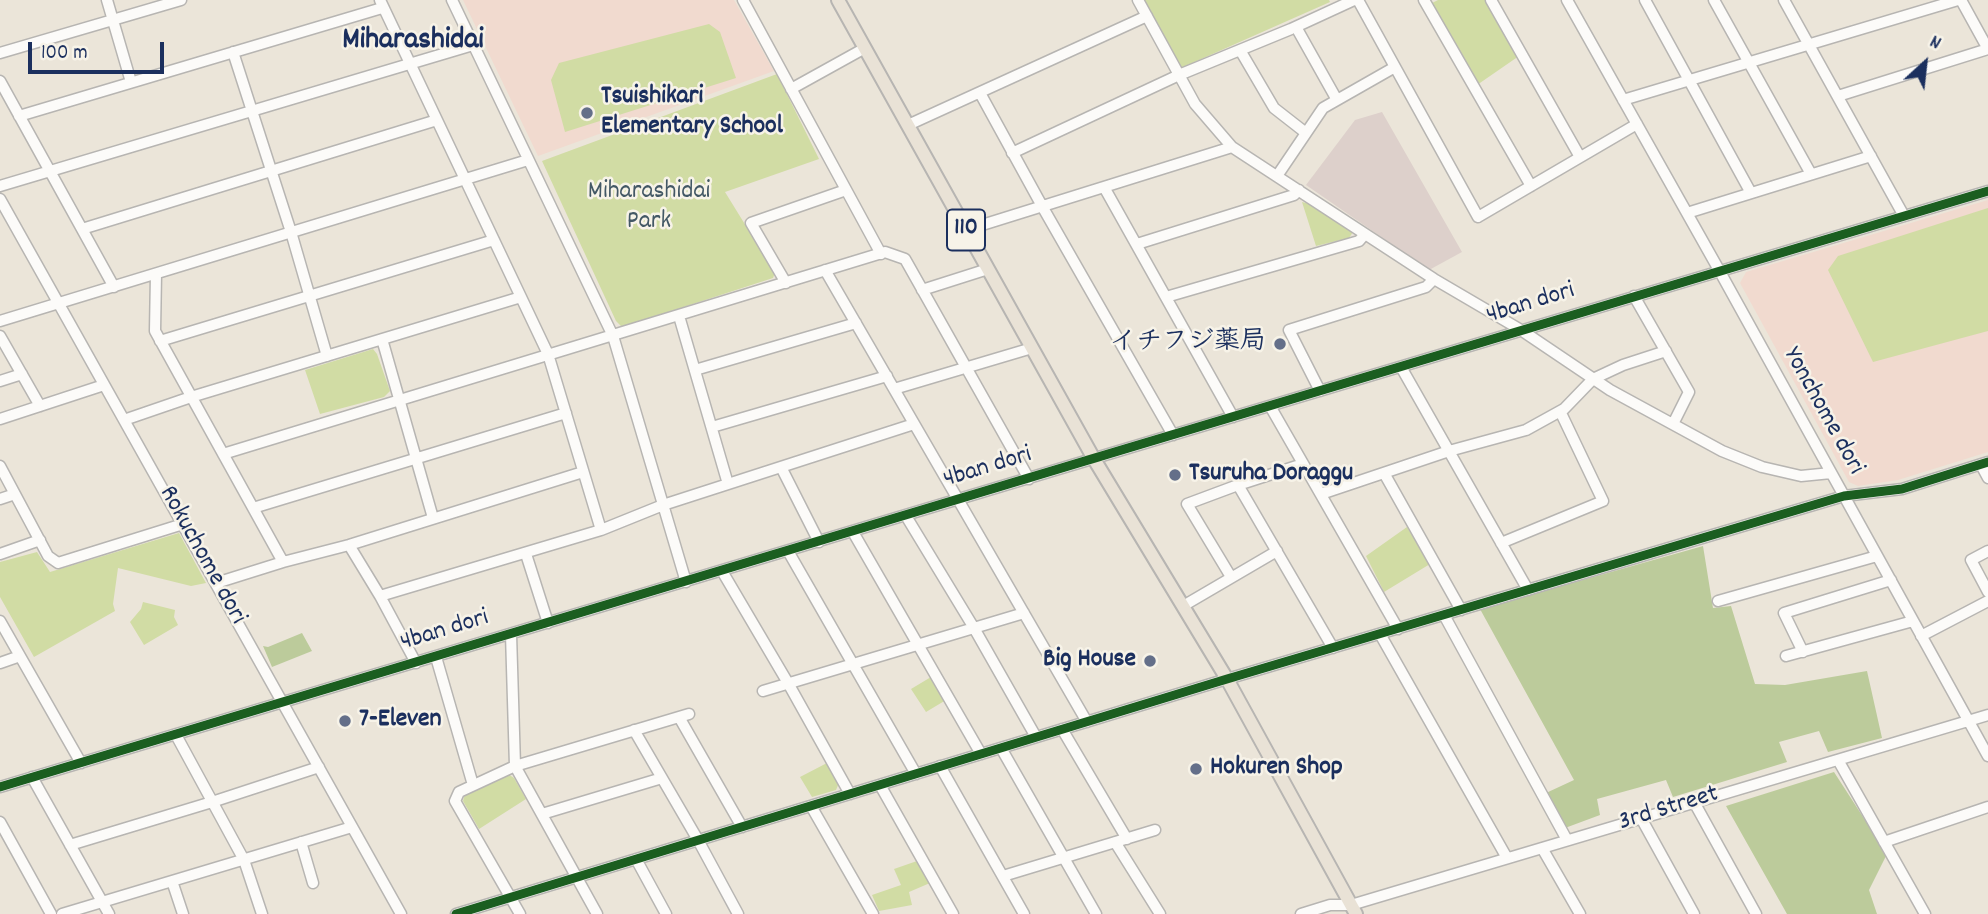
<!DOCTYPE html>
<html>
<head>
<meta charset="utf-8">
<style>
	body { margin:0 }
	#map { position:relative; width:1988px; height:914px; overflow:hidden; background:#ebe5d9; font-family:Dekko,sans-serif }
	canvas { display:block }
	.north { position:absolute; left:1890px; top:28px; width:70px; height:70px; -webkit-text-stroke:5px #f7f3e8; paint-order:stroke; rotate:27deg; font-size:19px; font-weight:700; line-height:28px; text-align:center; color:#1b2f5e }
	.north::after { content:''; display:block; margin:auto; width:24px; height:32px; background:#1b2f5e; clip-path:polygon(50% 0,100% 100%,50% 72%,0 100%) }
	.scale { position:absolute; left:28px; top:42px; width:136px; height:32px; box-sizing:border-box; border:4px solid #1b2f5e; border-top:0; padding-left:9px; font-size:21px; line-height:24px; white-space:nowrap; color:#1b2f5e; -webkit-text-stroke:5px #f7f3e8; paint-order:stroke }
</style>
</head>
<body>
<div id="map">
<canvas width="1988" height="914"></canvas>
<div class="north">N</div>
<div class="scale">100 m</div>
</div>
<script>
const c = document.querySelector('canvas').getContext('2d');
c.lineJoin = 'round';
function fill(path, color) {
  c.fillStyle = color;
  c.fill(path, 'evenodd');
}
function strokePath(path, color, width, dash) {
  c.strokeStyle = color;
  c.lineWidth = width;
  c.lineCap = dash ? 'butt' : 'round';
  c.setLineDash(dash || []);
  c.stroke(path);
}
function write(font, color, halo, rows, align = 'center') {
  c.font = font + ' Dekko,"Klee One",sans-serif';
  c.lineWidth = 5;
  c.setLineDash([]);
  c.textBaseline = 'middle';
  c.strokeStyle = halo;
  c.fillStyle = color;
  for (const [text, x, y, turn = 0] of rows) {
    c.save();
    c.translate(x, y);
    c.rotate((+turn || 0) * Math.PI / 180);
    c.textAlign = isNaN(turn) ? turn : align;
    if (halo) c.strokeText(text, 0, 0);
    c.fillText(text, 0, 0);
    c.restore();
  }
}
const built = new Path2D(`
	M463,0H734L774,71L538,156Z
	M1988,200V452L1898,480L1858,486L1849,482L1740,283L1746,272Z`);
const industrial = new Path2D(`
	M1382,112L1462,252L1429,270L1306,185L1355,120Z`);
const green = new Path2D(`
	M1144,0H1329L1330,2L1181,68Z
	M1438,0H1488L1519,56L1477,85L1430,4Z
	M709,24L720,32L736,78L565,132L551,80L559,63Z
	M777,74L819,159L725,192L775,273L773,278L622,327L616,321L542,161Z
	M1302,202L1314,205L1353,232L1349,238L1316,246Z
	M1988,208V331L1873,362L1828,270L1838,256Z
	M373,349L377,354L390,391L384,397L320,414L305,370Z
	M1407,527L1430,564L1384,592L1366,556Z
	M179,533L206,583L191,586L118,568L113,604L115,611L34,657L0,597V562L37,552L50,572Z
	M143,602L175,610L174,617L178,625L144,645L130,622L141,609Z
	M931,677L946,700L926,712L911,689Z
	M827,763L839,783L836,790L812,797L800,777Z
	M508,774L514,778L526,799L479,829L463,801L465,794Z
	M917,861L930,883L909,892L912,905L879,911L872,895L901,885L894,869Z`);
const forest = new Path2D(`
	M1703,546L1713,608L1731,606L1755,684L1785,685L1867,671L1882,738L1828,752L1819,731L1779,742L1787,762L1673,797L1666,780L1597,799L1600,815L1565,828L1546,793L1574,780L1480,609Z
	M302,633L312,651L272,667L263,646L268,647Z
	M1834,772L1887,854L1869,890L1877,914H1787L1726,806Z`);
const minor = new Path2D(`
	M107,0L131,82
	M380,0L548,354L601,530
	M452,0L613,336L686,582
	M743,0L881,254
	M1138,0L1195,104L1232,147L1434,279L1521,330L1610,390L1722,451L1762,467L1801,476L1831,473
	M1358,0L1478,217L1637,124
	M1424,0L1531,186
	M1491,0L1580,157
	M1567,0L1719,270L1988,756
	M1645,0L1751,193
	M1714,0L1811,174
	M1784,0L1904,216
	M1961,0L1988,49
	M1296,27L1337,100
	M1240,50L1274,108L1306,133
	M233,52L291,232L327,356
	M0,53L181,0
	M0,81L114,287
	M791,89L865,48
	M980,93L1042,206L1173,435
	M1838,96L1988,49
	M1623,100L1958,0
	M19,116L382,8
	M908,125L1147,16
	M1012,153L1179,75L1291,29L1354,0
	M1277,176L1323,108L1395,67
	M0,186L473,45
	M1104,187L1233,417
	M0,199L401,914
	M1687,213L1871,156
	M82,229L437,120
	M966,230L1232,147
	M1137,244L1294,195L1299,190
	M825,270L1087,722
	M156,274L155,331L283,562
	M786,283L751,223L846,190
	M922,290L988,269
	M1634,296L1689,392L1673,424
	M1166,297L1359,241L1365,234
	M679,316L728,484
	M0,321L528,160
	M0,336L40,406
	M382,339L433,518
	M160,341L494,240
	M1401,367L1528,590
	M695,370L856,323
	M0,381L22,374
	M894,389L1032,348
	M1320,391L1289,330L1426,287L1434,279
	M1270,406L1398,629
	M0,419L104,385
	M124,420L191,397L521,297
	M712,427L887,376
	M223,454L885,252L905,259L1029,479
	M1981,465L1988,478
	M0,466L48,556L58,563L183,524
	M781,467L819,542
	M1384,473L1461,610
	M1238,485L1333,648
	M1321,494L1449,451L1526,430L1564,409L1593,379L1623,365L1666,351
	M0,499L15,494
	M253,508L566,413
	M906,516L974,628L1036,737
	M853,532L981,754
	M1501,543L1603,501L1560,411
	M349,545L380,596L416,663
	M788,551L916,774
	M1988,551L1971,560L1988,592
	M0,554L40,540
	M526,554L548,623
	M722,571L788,683L850,794
	M1231,577L1187,504L1238,485L1303,464
	M216,583L283,562L349,545L583,472
	M380,596L601,530L663,505L914,424
	M1718,601L1877,556
	M1183,606L1277,551
	M1444,615L1567,840
	M0,621L81,763
	M511,634L515,766L597,914
	M1380,634L1507,858
	M1921,636L1988,601
	M1803,652L1784,613L1891,580
	M1786,656L1913,621
	M436,657L473,785
	M0,663L20,656
	M763,691L1024,613
	M679,717L742,827
	M1062,729L1127,839
	M634,730L698,840L738,914
	M176,735L244,860L262,914
	M1001,748L1096,914
	M1838,760L1925,914
	M940,766L1024,914
	M32,777L109,914
	M880,785L953,914
	M0,787C664,591 1324,386 1988,191
	M1694,802L1756,914
	M811,806L873,914
	M542,814L662,778
	M1641,818L1694,914
	M0,822L51,914
	M301,842L313,883
	M1115,842L1160,914
	M1884,842L1988,807
	M70,845L212,802L319,767
	M1542,848L1580,914
	M636,859L666,914
	M1003,876L1155,830
	M172,881L183,914
	M62,914L352,827
	M456,914L1227,679L1844,496L1902,489L1988,462
	M520,914L455,801L459,792L515,766L689,714
	M1301,914L1330,905H1351L1988,715`);
const major = new Path2D(`
	M838,0L1094,459L1227,679L1356,914`);
const cycleway = new Path2D(`
	M0,787C664,591 1324,386 1988,191
	M456,914L1227,679L1844,496L1902,489L1988,462`);
const markers = [
	[587,113,7,"#646f89"],
	[1280,344,7,"#646f89"],
	[1175,475,7,"#646f89"],
	[1150,661,7,"#646f89"],
	[345,721,7,"#646f89"],
	[1196,769,7,"#646f89"]
];
const shields = [
	[966,230,38]
];
const shieldNames = [
	["110",966,230]
];
const poiNames = [
	["Tsuishikari",601,98],
	["Elementary School",601,128],
	["イチフジ薬局",1266,344,"right"],
	["Tsuruha Doraggu",1189,475],
	["Big House",1136,661,"right"],
	["7-Eleven",359,721],
	["Hokuren Shop",1210,769]
];
const parkNames = [
	["Miharashidai",649,193],
	["Park",649,223]
];
const streetNames = [
	["4ban dori",1531,305,-17],
	["Yonchome dori",1822,412,61],
	["4ban dori",988,469,-17],
	["Rokuchome dori",201,556,61],
	["4ban dori",445,632,-17],
	["3rd Street",1669,810,-17]
];
const quarterNames = [
	["Miharashidai",413,43]
];
fill(built, '#f1dacf');
fill(industrial, '#ddd0cb');
fill(green, '#d1dca4');
fill(forest, '#bccb9b');
strokePath(minor, '#b7b5b2', 13);
strokePath(major, '#b7b5b2', 16);
strokePath(minor, '#fcfbf9', 10);
strokePath(major, '#e9e2d6', 12);
strokePath(cycleway, '#1b5e20', 9);
for (const [x, y, r, color] of markers) {
  const dot = new Path2D();
  dot.arc(x, y, r, 0, 2 * Math.PI);
  c.fillStyle = color;
  c.fill(dot);
  strokePath(dot, '#f7f3e8', 2.5);
}
for (const [x, y, w] of shields) {
  const box = new Path2D();
  box.roundRect(x - w / 2, y - 20.5, w, 41, 5);
  c.fillStyle = '#f7f3e8';
  c.fill(box);
  strokePath(box, '#1b2f5e', 2);
}
write('bold 24px', '#1b2f5e', null, shieldNames);
write('bold 26px', '#1b2f5e', '#f7f3e8', poiNames, 'left');
write('26px', '#435865', '#f7f3e8', parkNames);
write('26px', '#1b2f5e', '#f7f3e8', streetNames);
write('bold 30px', '#1b2f5e', '#f7f3e8', quarterNames);
</script>
</body>
</html>
